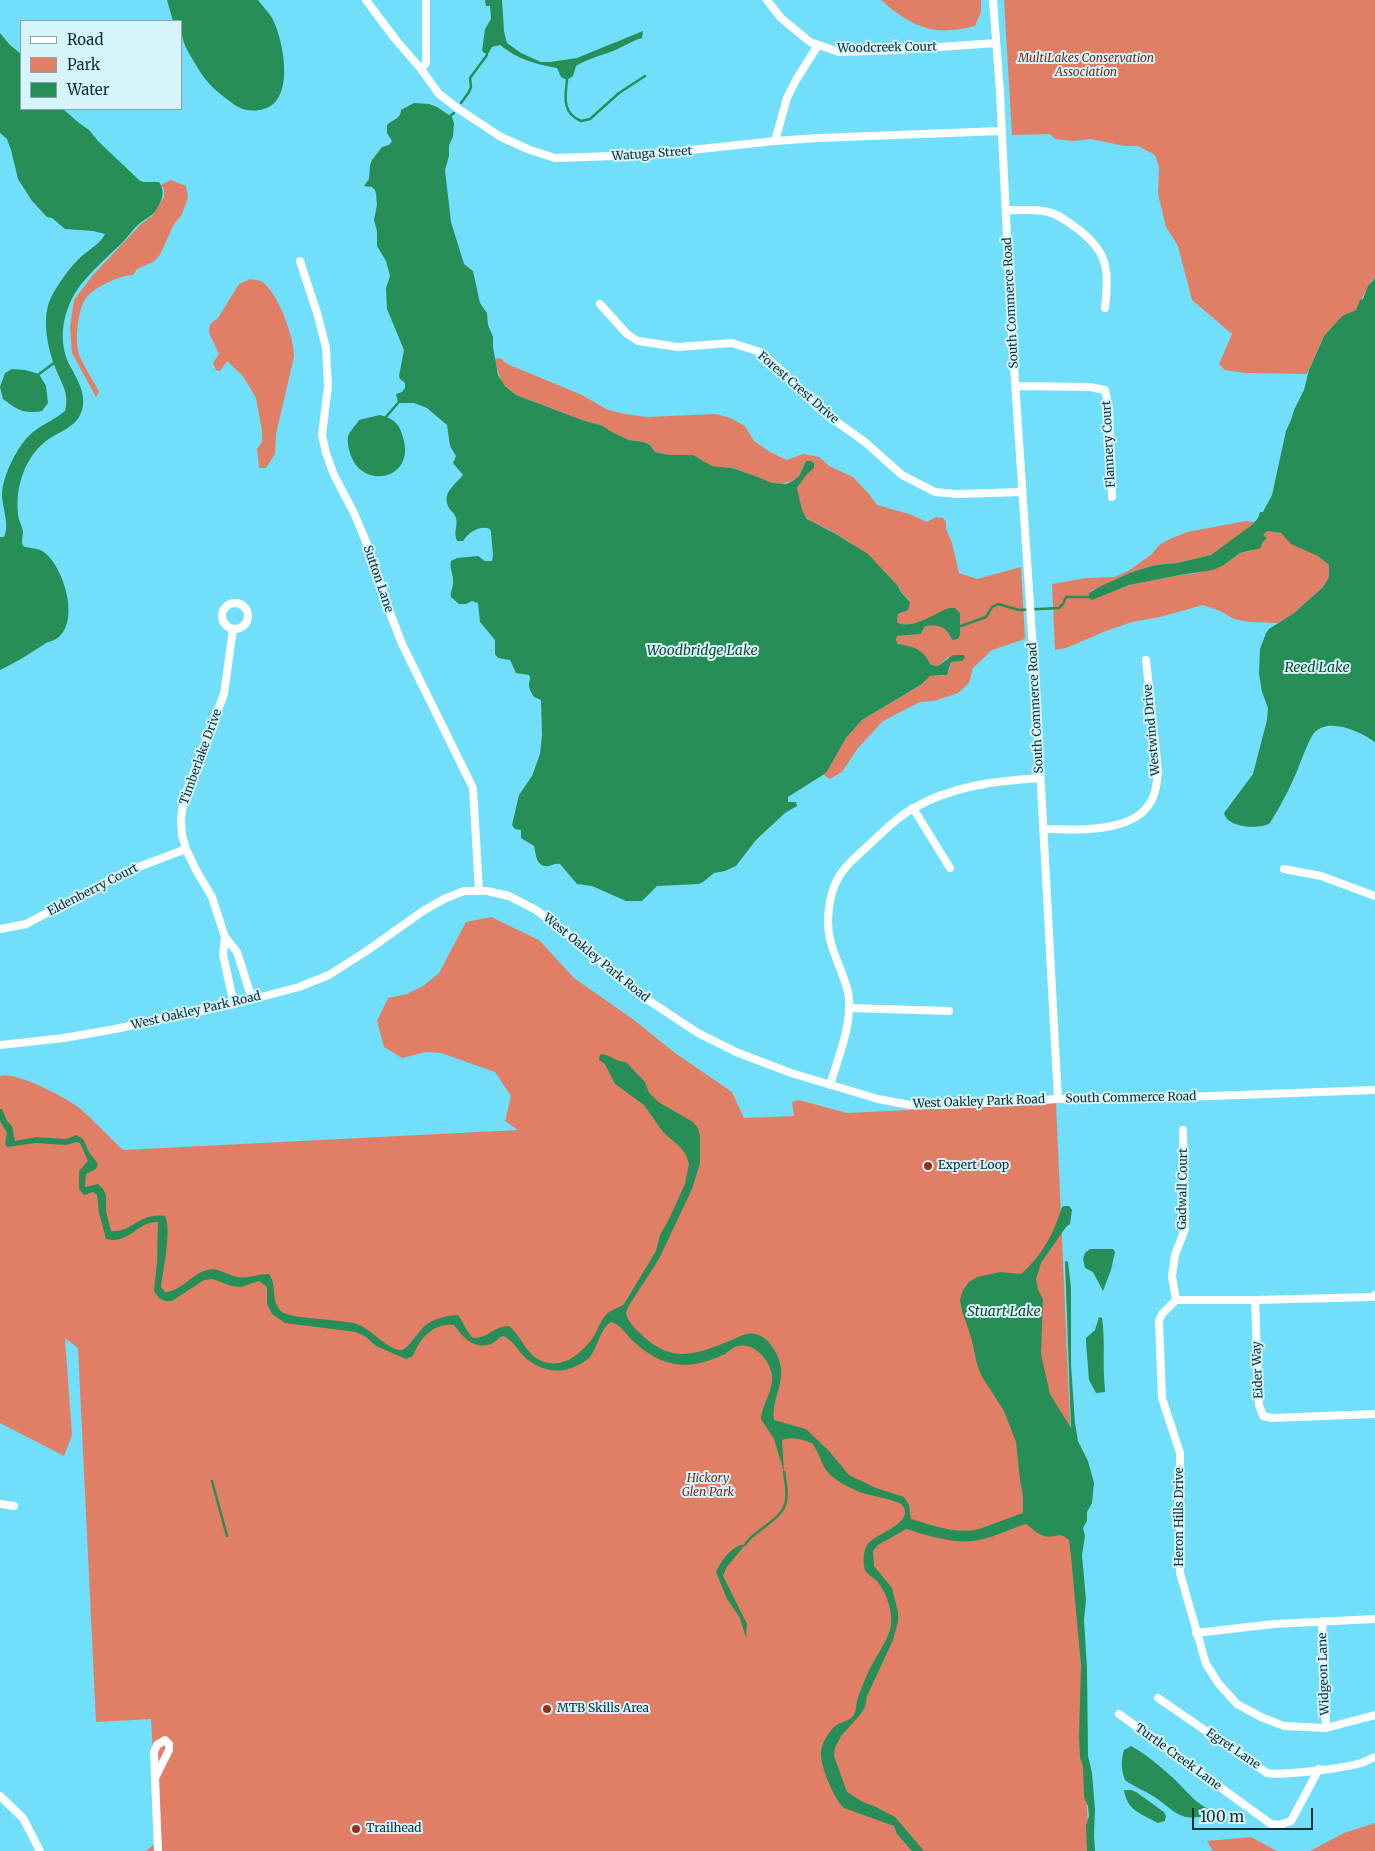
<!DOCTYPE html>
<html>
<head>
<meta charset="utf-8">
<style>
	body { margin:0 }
	#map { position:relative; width:1375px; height:1851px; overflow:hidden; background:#71dff9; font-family:Merriweather,serif }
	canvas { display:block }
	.legend { position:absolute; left:20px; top:20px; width:162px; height:90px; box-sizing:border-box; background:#d7f4fb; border:1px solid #86a6ad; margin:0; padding:6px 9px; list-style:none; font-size:15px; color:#0c3038 }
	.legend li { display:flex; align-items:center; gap:10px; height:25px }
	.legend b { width:25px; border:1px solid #86a6ad }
	.scale { position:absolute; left:1192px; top:1808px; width:121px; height:22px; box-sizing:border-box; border:2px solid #0c3038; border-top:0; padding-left:6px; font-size:15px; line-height:18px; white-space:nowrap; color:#0c3038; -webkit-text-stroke:4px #d7f4fb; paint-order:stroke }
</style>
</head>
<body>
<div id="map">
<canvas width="1375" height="1851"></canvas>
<ul class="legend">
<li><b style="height:6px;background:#fff"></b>Road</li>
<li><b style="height:14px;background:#e17f66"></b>Park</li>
<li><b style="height:14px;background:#278e57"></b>Water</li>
</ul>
<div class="scale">100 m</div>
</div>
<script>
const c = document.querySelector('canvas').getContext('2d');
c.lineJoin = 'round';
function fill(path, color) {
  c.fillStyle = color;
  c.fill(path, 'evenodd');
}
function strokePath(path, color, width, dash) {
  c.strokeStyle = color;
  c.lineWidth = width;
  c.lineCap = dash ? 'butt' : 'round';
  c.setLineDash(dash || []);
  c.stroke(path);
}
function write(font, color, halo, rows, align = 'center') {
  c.font = font + ' Merriweather,serif';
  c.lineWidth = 4;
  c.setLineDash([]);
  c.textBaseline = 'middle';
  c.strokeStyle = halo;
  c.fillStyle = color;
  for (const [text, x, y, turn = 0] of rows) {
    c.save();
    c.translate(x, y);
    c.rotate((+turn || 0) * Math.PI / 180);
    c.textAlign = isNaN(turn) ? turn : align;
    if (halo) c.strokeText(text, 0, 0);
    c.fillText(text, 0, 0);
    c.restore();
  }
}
const green = new Path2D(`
	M881,0H981V12L975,26C935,37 911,27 881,0Z
	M1004,0H1375V278L1371,281L1356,310L1342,316L1324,336L1307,374L1245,373L1225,370L1219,364L1232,334L1192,300L1178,246L1166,227L1158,194L1159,167L1155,155L1138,146H1124L1091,139L1073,141L1055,139L1050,134L1012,135Z
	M171,180L186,186L188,198L181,216L174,224L160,255L153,262L137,269L133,275C120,275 91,288 84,301C78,314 75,337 78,351C82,365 93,379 99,392L96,397L72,353L70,327L74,300L92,276L141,224L152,216L164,197V189L161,185Z
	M250,279C253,280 259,280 261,281C278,291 295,340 294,357L276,434L275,454L266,468H259L257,449L262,442V431L256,398L243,376L227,361L220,371L216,370L213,363L219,354L209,333L210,324L218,318L239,284Z
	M500,358L507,364L582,395L608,410L625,414L647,417L716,414L730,418L745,426L754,441L770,452L787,460L803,454L819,457L829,466L853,477L869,494L877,505L909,514L927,522L936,517L943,518L946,522V529L952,543L959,573L977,579L1021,567L1025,639L992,650L973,668L969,683L958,693L934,701L920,702L883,721L858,748L842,772L830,779L824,775L846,738L862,720L922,684L930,676H943L949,671L951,662L962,661L948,657L938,666L931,665C924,651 913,647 898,644L896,641L897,636L919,634L922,633L925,626C939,624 947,627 952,640L949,608C935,614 911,631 897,622L898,614L903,612L910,601L900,591L898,586C874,558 846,536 812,522C801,515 798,500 797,488L814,463L812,461H806L799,476L793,481L779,484L770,483L758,477L732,468L712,466L693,455H669L655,452L650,445L644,442L629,440L612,432L603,426L582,420L516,395L502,383L494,359Z
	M1246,521L1255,522L1236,538L1211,555L1177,563L1155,565L1132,572L1091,591L1089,596L1090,599L1129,585L1180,575L1192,574L1224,565L1240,553L1251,551L1264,533L1267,531L1281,533L1318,556L1329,565V577L1323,587L1294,613L1278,623L1249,622L1234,619L1220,611L1203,605L1160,617L1132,622L1106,631L1066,648L1055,650L1052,584L1086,578L1114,577L1128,571L1152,554L1159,545L1170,539L1187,532Z
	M491,917L539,940L574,978L634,1020L675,1053L732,1092L744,1118L794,1116L792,1102L799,1100L847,1113L1056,1103L1089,1851H146L158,1841L151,1719L96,1722L78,1348L65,1338L72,1435L64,1456L0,1423V1076C16,1071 64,1097 78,1107C94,1120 108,1136 123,1150L518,1130L505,1121L511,1096L495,1072L441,1053L426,1052L402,1058L384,1047L377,1021L388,998L407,994L423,986L439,973L466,922Z
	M1375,1823V1851H1310L1344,1833Z
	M1251,1837L1277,1851H1213L1207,1841Z`);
const water = new Path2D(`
	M167,0H258C262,6 268,11 272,18C284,40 297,106 259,110C246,112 238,108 228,100C216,91 207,83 199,70C188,50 181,46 181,21H173Z
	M485,0H502L504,31L507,43L521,53L541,62H550L577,58L643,31L642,38C631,41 623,47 613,51C600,56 587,59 576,66L573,76L567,80L561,77L557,68C535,64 517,59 500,45L492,47L490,51L487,55L482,51L485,29L491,19L490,6H486Z
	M0,33L10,45L21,54V109H63L79,123L89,130L98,141L139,180L143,182H159C166,191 162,201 156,210C152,217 144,219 139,224C132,230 127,238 121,244C108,256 95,268 83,282C65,303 56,337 69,364C76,377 87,394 82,410C77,428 59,431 46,441C25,457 15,488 18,513C18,520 22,525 23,531C23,537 21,540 23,546C30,549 38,547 45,553C63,567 79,617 60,636C56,640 51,641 46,643C31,653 17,662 0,670V537H4C10,524 2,508 2,494C3,475 18,444 33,432C43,424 56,419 65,411C70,393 61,383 55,367C48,349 43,324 48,306C52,291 71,265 83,255C90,249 101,243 105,234L93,231L65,229L52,218L47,217L32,201L18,179L11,150L7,139L0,133Z
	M414,103L429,104L437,107L452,117L454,123L453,137L449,145V156L445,170L451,222L464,264L473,271L480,303L487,313L488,325L493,337V347L498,375L505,386L516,395L582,420L603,426L612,432L629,440L644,442L650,445L655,452L669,455H693L712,466L732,468L758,477L772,483L786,484L793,481L799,476L806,461H811L814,463V468L807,474L797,488L802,510L807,519L836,534L868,554L898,586L900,591L910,602L908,610L898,614L897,622C911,631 935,613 949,608H955L960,613V635L958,639L952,640C947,627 939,624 925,626L921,634L897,636L896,640L898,644C915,647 923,649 931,665L938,666L953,655H964L965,658L962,661L951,662L947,675L930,676L922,684L862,720L846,738L826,773L788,797V802H796L797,806L785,813L756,840L736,866L725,871L714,873L703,882L699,884L657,886L642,901H626L592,886L577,884L560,864C555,863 553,865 549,866C536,868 536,854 534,846L521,838V830L515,829L512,825L519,795L532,776L540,754L542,735L541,700L534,697C532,694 529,689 529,685C529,680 531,679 529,675L516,673L510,660L498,658L495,654V640L480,622L478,603L472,601L466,604H459L451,597C450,591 453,589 453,583C454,575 449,569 451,561L457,558L478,556L485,561H492L493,555L491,532L490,529C480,525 469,532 463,541H457C453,533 458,526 456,518C455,514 451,511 449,508C441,493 455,485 463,475L453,463L456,456L450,446L447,425L427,408L414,403H398L396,394L402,392L405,388V383L400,379L399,376L404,350L387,309L386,288L390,276L386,261L377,246V231L374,220L377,205L376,194L375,190L372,187L364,186L369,179L370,165L372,160L382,147L389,145L392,141L387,133V125C393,119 401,119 401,110Z
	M1375,278V742C1361,732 1330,717 1315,732C1309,738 1301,762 1297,771C1290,788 1280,807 1270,823C1260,830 1227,828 1224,813L1253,774L1267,720L1268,708L1262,692L1259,674L1260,649L1266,633L1269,629L1294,613L1323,587L1329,577V565L1318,556L1291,544L1281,533L1267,531L1263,535L1267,538L1262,543L1261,548L1240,553L1224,565L1213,570L1180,575L1129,585L1092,600L1089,598V593L1101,586L1132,572L1155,565L1177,563L1211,555L1253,524L1258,518L1260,512H1263L1272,495L1286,431L1291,420L1294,410L1304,390L1309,370L1321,343L1324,336L1342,316L1356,310L1360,300L1363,299L1368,286Z
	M12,369L25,370L39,374L46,386L48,403L42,411C23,414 18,410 3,399L0,387L5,373Z
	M380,415C395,419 400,424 404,441C413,480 363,489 351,456C349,451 347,442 348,436C350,431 356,425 359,420Z
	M602,1054C612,1056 616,1062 626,1062L645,1082L649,1093L660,1103L693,1122L698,1128L700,1136V1163L692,1189L659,1259L628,1307L626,1313C628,1323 637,1330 644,1337C654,1346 667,1354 682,1354C697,1354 715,1347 729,1341C735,1339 741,1335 747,1334C762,1331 773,1345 778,1357C788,1381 771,1397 774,1420L806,1429L829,1451L849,1475L876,1488L904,1497L909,1505L911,1519C931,1525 958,1535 979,1529C994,1524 1008,1518 1023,1513V1496L1020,1480L1016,1442L1004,1411L981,1375L977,1364L971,1337L962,1311L960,1300L963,1290L969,1282L977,1277L1000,1272L1021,1274C1042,1256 1054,1233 1062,1207L1064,1206H1069L1072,1210L1070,1224L1066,1227L1041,1263L1036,1279L1038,1290L1043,1299L1041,1354L1050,1394L1071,1428L1065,1262L1066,1261L1068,1262L1071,1288V1365L1075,1423L1078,1441L1088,1461L1094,1483L1092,1503L1087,1512V1521L1083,1528L1085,1536L1082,1555L1086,1600L1084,1620L1087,1668L1088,1756L1092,1773L1095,1810L1094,1836L1095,1851H1087L1086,1825L1089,1816L1088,1806L1084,1797L1083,1766L1080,1758L1079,1736L1081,1666L1071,1556L1069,1540C1058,1530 1056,1539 1044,1536C1037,1534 1032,1528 1026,1524C1012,1528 997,1536 983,1539C958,1546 930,1536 906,1529L878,1545L873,1551L874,1566L892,1588L898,1612V1622L893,1640L867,1696L865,1707L860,1715L841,1736L835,1748L834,1756L847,1792L863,1802L874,1806L895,1817L924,1851H912L897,1834L894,1826L844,1808C834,1799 819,1764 821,1750C823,1742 828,1733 834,1727C839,1722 848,1722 853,1716C856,1712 856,1706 857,1701C859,1693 863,1685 866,1677C873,1659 887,1644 891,1626C893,1611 886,1591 876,1580C872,1577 867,1574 865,1570C863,1563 863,1554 866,1547C871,1534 915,1525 903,1506C898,1499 868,1496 857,1491C847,1486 833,1480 826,1470C821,1463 819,1452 812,1443C802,1440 793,1436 782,1440L784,1472L774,1439L761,1419C762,1405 774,1389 772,1375C770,1360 754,1342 738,1346C733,1347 729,1351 725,1354C707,1362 690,1368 670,1363C657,1360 644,1351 634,1342C627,1336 621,1324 611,1322C599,1330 598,1348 589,1358C584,1363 574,1367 568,1369C551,1374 531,1366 520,1352C515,1345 512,1341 504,1336C498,1337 496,1342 491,1344C473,1350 463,1337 454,1325C434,1322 419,1339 413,1356L406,1359L376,1346L366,1337L356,1332L285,1323L272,1314L267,1304V1287L259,1281L241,1287L231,1286L213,1279L204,1280L172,1301H165L159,1298L154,1291L157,1263L158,1222C137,1221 129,1245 106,1239L99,1213L97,1195L93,1192L84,1195L79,1189V1171L88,1161L80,1143L76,1142L66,1145L35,1143L7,1147L5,1144L7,1133L0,1121V1109H2L7,1121L12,1126L15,1141L36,1137L66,1139L76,1135L83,1139L89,1152L98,1164L96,1169L86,1174L85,1187L98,1184L103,1189L106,1195V1211L111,1231C133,1233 138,1212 165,1216C172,1229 163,1271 161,1287L165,1292C182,1291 191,1274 207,1270C219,1267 226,1275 237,1277C248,1279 258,1274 269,1274C278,1287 270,1302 282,1312C292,1319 340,1319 357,1324C370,1328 390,1352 402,1350C409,1348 419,1330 426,1325C433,1319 448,1315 458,1315C464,1323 466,1331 473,1338C489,1338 494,1326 509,1326C520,1335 524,1349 536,1358C558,1372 578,1357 592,1339C597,1332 599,1323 605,1316C610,1309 618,1309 624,1304L656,1251L660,1235L669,1219L685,1184L689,1164L686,1155L680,1147L663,1132L644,1105L615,1084L605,1064L599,1060L600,1055Z
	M1090,1249H1113L1115,1252L1111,1270L1103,1291L1093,1272L1085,1268L1083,1259L1085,1253Z
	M1099,1317L1102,1318C1105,1337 1103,1356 1104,1375C1104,1381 1105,1386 1105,1392L1096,1393L1089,1380L1086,1342V1338L1095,1330Z
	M740,1545H745L726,1568L723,1576L747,1624L746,1638L740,1618L727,1599L716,1572C720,1562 730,1549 740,1545Z
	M1131,1746C1149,1756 1170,1774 1184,1789C1194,1799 1196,1802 1208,1809L1210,1814C1180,1824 1176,1811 1153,1796C1144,1790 1134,1787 1125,1780C1121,1770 1121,1760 1124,1750Z
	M1124,1790H1131L1136,1792L1164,1812L1166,1816L1165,1821L1158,1823C1142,1814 1127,1811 1124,1790Z`);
const stream = new Path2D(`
	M567,80C565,97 562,113 581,121L590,119L619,93L645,76
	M461,103L469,92L471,87L470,78L487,55
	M450,116L454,113
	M39,374L54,363
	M385,418L398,403
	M961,626L986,617L992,607L998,604L1019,610L1059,608L1063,604L1066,597H1089
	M212,1481L227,1536
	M745,1545C749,1538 753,1536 759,1531C787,1510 790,1507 784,1472`);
const minor = new Path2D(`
	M366,0L396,40L421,69L439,94L460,110L501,137L530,150L555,158L645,155L775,141L818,138L1001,131
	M767,0L781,18L810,42L839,52L897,50L996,43
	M993,0L1000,92L1011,321L1036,694L1058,1099
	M421,69L426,63V0
	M775,141L787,98L796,80L818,45
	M1006,210C1020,211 1035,208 1048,212C1058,214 1067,221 1075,227C1109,251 1109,270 1105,308
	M300,261L318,316L326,348L328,386L322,435L326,453L334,475L354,513L369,549L384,597L402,644L473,788L479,891
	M600,304L627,334L638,341L678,347L732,343L760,352L782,371L795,386L823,412L865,442L902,475L935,492L957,494L1022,492
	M1016,386L1090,387L1105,390L1109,408L1112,497
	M222 616a13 13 0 1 1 26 0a13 13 0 1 1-26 0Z
	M233,629L224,694L184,798L181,819L182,835L186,849L196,870L212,897L225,937L237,952L252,999
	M913,808L950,868
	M1043,829C1073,830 1129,833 1148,806C1156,796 1157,782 1158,770L1146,660
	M1284,869L1321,876L1375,896
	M0,929L26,924L125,872L186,849
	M225,937L223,955L234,1004
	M849,1008L949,1011
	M0,1045L64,1038L115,1029L234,1004L299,987L329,975L368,950L423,911L444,899L464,891H487L509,896L536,910L571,936L645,998L698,1033L736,1052L791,1073L878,1099L910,1105H946L1058,1099L1184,1097L1375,1090
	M830,1085C838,1058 854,1020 848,992C842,967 827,946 828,919C830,879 843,868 871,843C884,831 896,818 912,809C951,786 995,781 1040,778
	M1183,1130L1185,1229L1175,1255L1172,1276L1176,1300H1255L1373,1297L1375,1295
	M1176,1300L1162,1314L1159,1321L1162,1398L1180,1453V1573L1206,1664L1219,1684L1237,1704L1261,1717L1284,1726L1326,1728L1375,1715
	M1255,1300L1259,1405L1263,1416L1272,1418L1375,1414
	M0,1504L14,1506
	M1322,1621L1326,1728
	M1196,1633L1274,1624L1375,1619
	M1158,1698L1267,1773C1281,1776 1345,1768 1361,1763C1365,1762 1370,1759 1375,1757
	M1119,1714L1271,1824L1280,1825L1291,1821L1319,1769
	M155,1778L169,1750V1744L165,1740L157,1745L154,1752L158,1851
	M0,1796L23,1818L40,1851`);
const markers = [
	[928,1166,5,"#983014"],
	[547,1709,5,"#983014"],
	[356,1829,5,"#983014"]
];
const streetNames = [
	["Woodcreek Court",887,48,-1],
	["Watuga Street",652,154,-4],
	["South Commerce Road",1011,303,-93],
	["Forest Crest Drive",798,388,41],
	["Flannery Court",1109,444,-93],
	["Sutton Lane",378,579,71],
	["South Commerce Road",1036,708,-93],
	["Westwind Drive",1152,730,-95],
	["Timberlake Drive",201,757,-70],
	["Eldenberry Court",93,890,-27],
	["West Oakley Park Road",596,958,39],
	["West Oakley Park Road",196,1011,-13],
	["South Commerce Road",1131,1098,-1],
	["West Oakley Park Road",979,1102,-2],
	["Gadwall Court",1183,1189,-89],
	["Eider Way",1258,1370,-92],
	["Heron Hills Drive",1180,1517,-90],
	["Widgeon Lane",1324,1674,-92],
	["Egret Lane",1233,1749,34],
	["Turtle Creek Lane",1178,1757,36]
];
const parkNames = [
	["MultiLakes Conservation",1086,59],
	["Association",1086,73],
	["Hickory",708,1479],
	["Glen Park",708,1493]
];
const poiNames = [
	["Expert Loop",938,1166],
	["MTB Skills Area",557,1709],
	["Trailhead",366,1829]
];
const waterNames = [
	["Woodbridge Lake",702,651],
	["Reed Lake",1317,668],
	["Stuart Lake",1004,1312]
];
fill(green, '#e17f66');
fill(water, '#278e57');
strokePath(stream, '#278e57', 2.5);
strokePath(minor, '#fff', 8);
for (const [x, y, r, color] of markers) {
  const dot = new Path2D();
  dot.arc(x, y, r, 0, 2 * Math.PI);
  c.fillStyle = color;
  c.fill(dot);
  strokePath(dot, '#d7f4fb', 2);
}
write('12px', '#0c3038', '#d7f4fb', streetNames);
write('italic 12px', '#782b18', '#d7f4fb', parkNames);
write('12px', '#0c3038', '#d7f4fb', poiNames, 'left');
write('italic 14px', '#164a2d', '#d7f4fb', waterNames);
</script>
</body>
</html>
